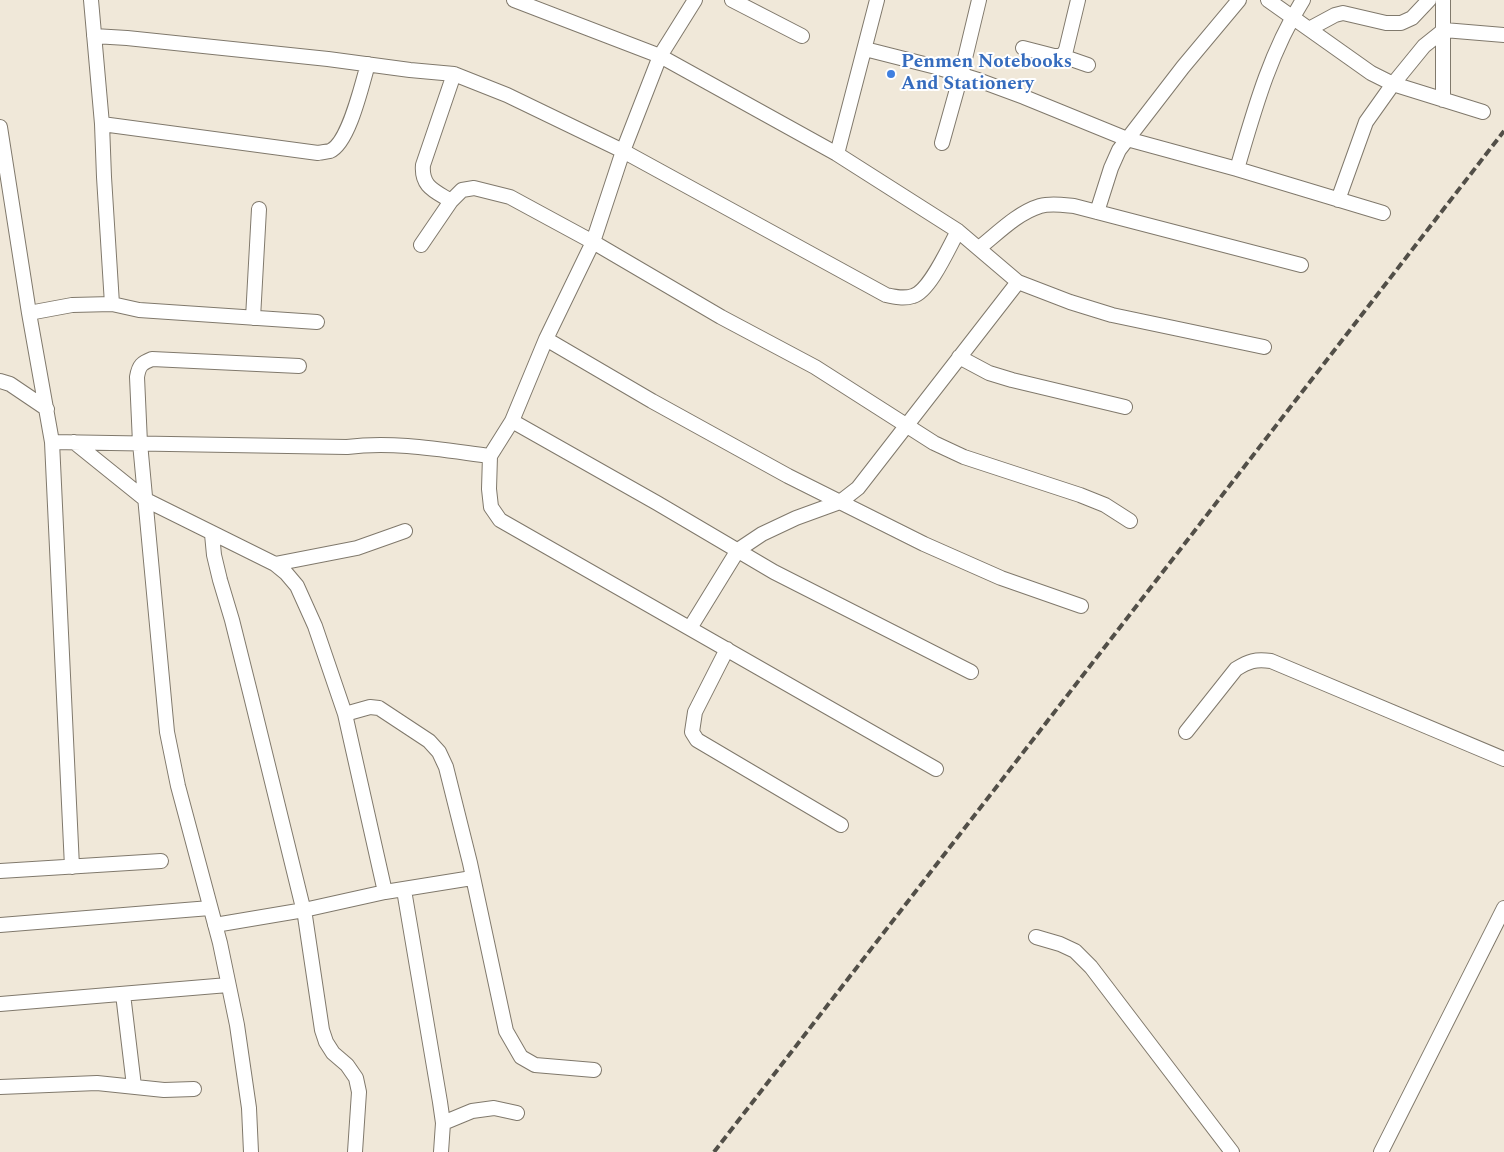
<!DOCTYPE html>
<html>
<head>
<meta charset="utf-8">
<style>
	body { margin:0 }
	canvas { display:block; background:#f0e8d9 }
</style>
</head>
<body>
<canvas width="1504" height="1152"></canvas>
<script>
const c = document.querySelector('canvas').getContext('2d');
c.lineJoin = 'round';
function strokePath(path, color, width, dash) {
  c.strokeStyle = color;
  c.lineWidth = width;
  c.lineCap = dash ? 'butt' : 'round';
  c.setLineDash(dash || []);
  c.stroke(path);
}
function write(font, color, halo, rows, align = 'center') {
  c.font = font + ' Spectral,serif';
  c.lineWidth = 4;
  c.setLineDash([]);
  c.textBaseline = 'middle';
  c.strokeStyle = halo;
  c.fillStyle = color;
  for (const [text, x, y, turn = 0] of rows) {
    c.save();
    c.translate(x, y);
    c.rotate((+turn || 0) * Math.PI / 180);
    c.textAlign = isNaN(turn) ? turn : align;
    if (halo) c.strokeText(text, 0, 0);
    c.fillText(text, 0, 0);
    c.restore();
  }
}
const minor = new Path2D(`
	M91,0L102,124L104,177L112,304
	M514,0L660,56L837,154L958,231L1018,282L1070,302L1112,315L1264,347
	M732,0L802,36
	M1268,0L1371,73L1393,84L1483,112
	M1309,29L1335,15L1343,13L1386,23H1401L1412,18L1429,0
	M94,36L127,38L328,59L410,70L454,74L507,95L623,151L886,295C895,297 904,299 913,296C930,291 949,247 958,231
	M1023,48L1054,56H1062L1066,50L1078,0
	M865,49L936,67L978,80L1024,97L1127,139L1237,169L1383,213
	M1062,56L1088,65
	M1443,100V0
	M102,124L318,153C321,152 326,152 330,151C349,143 362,84 368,64
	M0,127L29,313L52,442L72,867
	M942,143L961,75L979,0
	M837,154L877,0
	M1237,169C1254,111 1270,52 1303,0
	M1338,200L1366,122L1393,84L1424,46L1444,30L1504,35
	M451,201C435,191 421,187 423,165L454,74
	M1097,212L1111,168L1119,150L1183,67L1239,0
	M421,245L451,201L462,190L474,188L510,197L593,242L721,317L815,367L934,443L964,457L1080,495L1105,505L1130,521
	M979,248C997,234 1017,213 1040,206C1051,203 1063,205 1074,206L1301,265
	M29,313L72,305L112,304L139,310L317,322
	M253,318L259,209
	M546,339L652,401L788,476L924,544L1001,578L1081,606
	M959,357L989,373L1012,380L1125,407
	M0,381L10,384L47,409
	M512,421L657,503L774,572L971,672
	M52,442L347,447C395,441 443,450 490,456L512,421L546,339L593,242L623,151L660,56L695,0
	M74,442L146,500L275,564L286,573L297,586L315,626L345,714L385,892
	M490,456L489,489L491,507L500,520L936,769
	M212,534L214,555L220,580L232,620L251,696L305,916L322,1030L326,1042L333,1053L347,1065L356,1078L359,1092L355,1152
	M275,564L357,548L405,531
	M690,628L738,550L762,534L796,518L840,502L858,488L1018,282
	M727,649L695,712L692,732L697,740L841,825
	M345,714L370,707L379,708L429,741L439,752L446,767L470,863L506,1031L521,1057L535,1065L594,1070
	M1186,732L1236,669C1249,661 1255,659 1271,661L1504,759
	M0,871L161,861
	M404,890L440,1102L443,1123L441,1152
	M0,925L210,908
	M215,925L304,910L385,892L472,878
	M1036,937L1060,944L1075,951L1091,967L1232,1152
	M123,994L134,1086
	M0,1004L228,985
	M0,1087L97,1083L164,1090L194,1089
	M443,1123L472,1111L494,1108L517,1113
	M251,1152L249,1108L237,1025L220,943L178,786L167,732L140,443L137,377C139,365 142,363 152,359L299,366
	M1381,1152L1504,908`);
const rail = new Path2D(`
	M714,1152L1504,131`);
const markers = [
	[891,74,5,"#3f7fe0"]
];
const shopNames = [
	["Penmen Notebooks",901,63],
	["And Stationery",901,85]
];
strokePath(minor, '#80796c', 16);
strokePath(minor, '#fff', 14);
strokePath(rail, '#524f48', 4, [8, 4]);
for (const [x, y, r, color] of markers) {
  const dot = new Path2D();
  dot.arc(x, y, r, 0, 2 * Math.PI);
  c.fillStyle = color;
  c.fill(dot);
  strokePath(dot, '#fff', 2);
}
write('bold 19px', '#366cbe', '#fff', shopNames, 'left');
</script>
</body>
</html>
